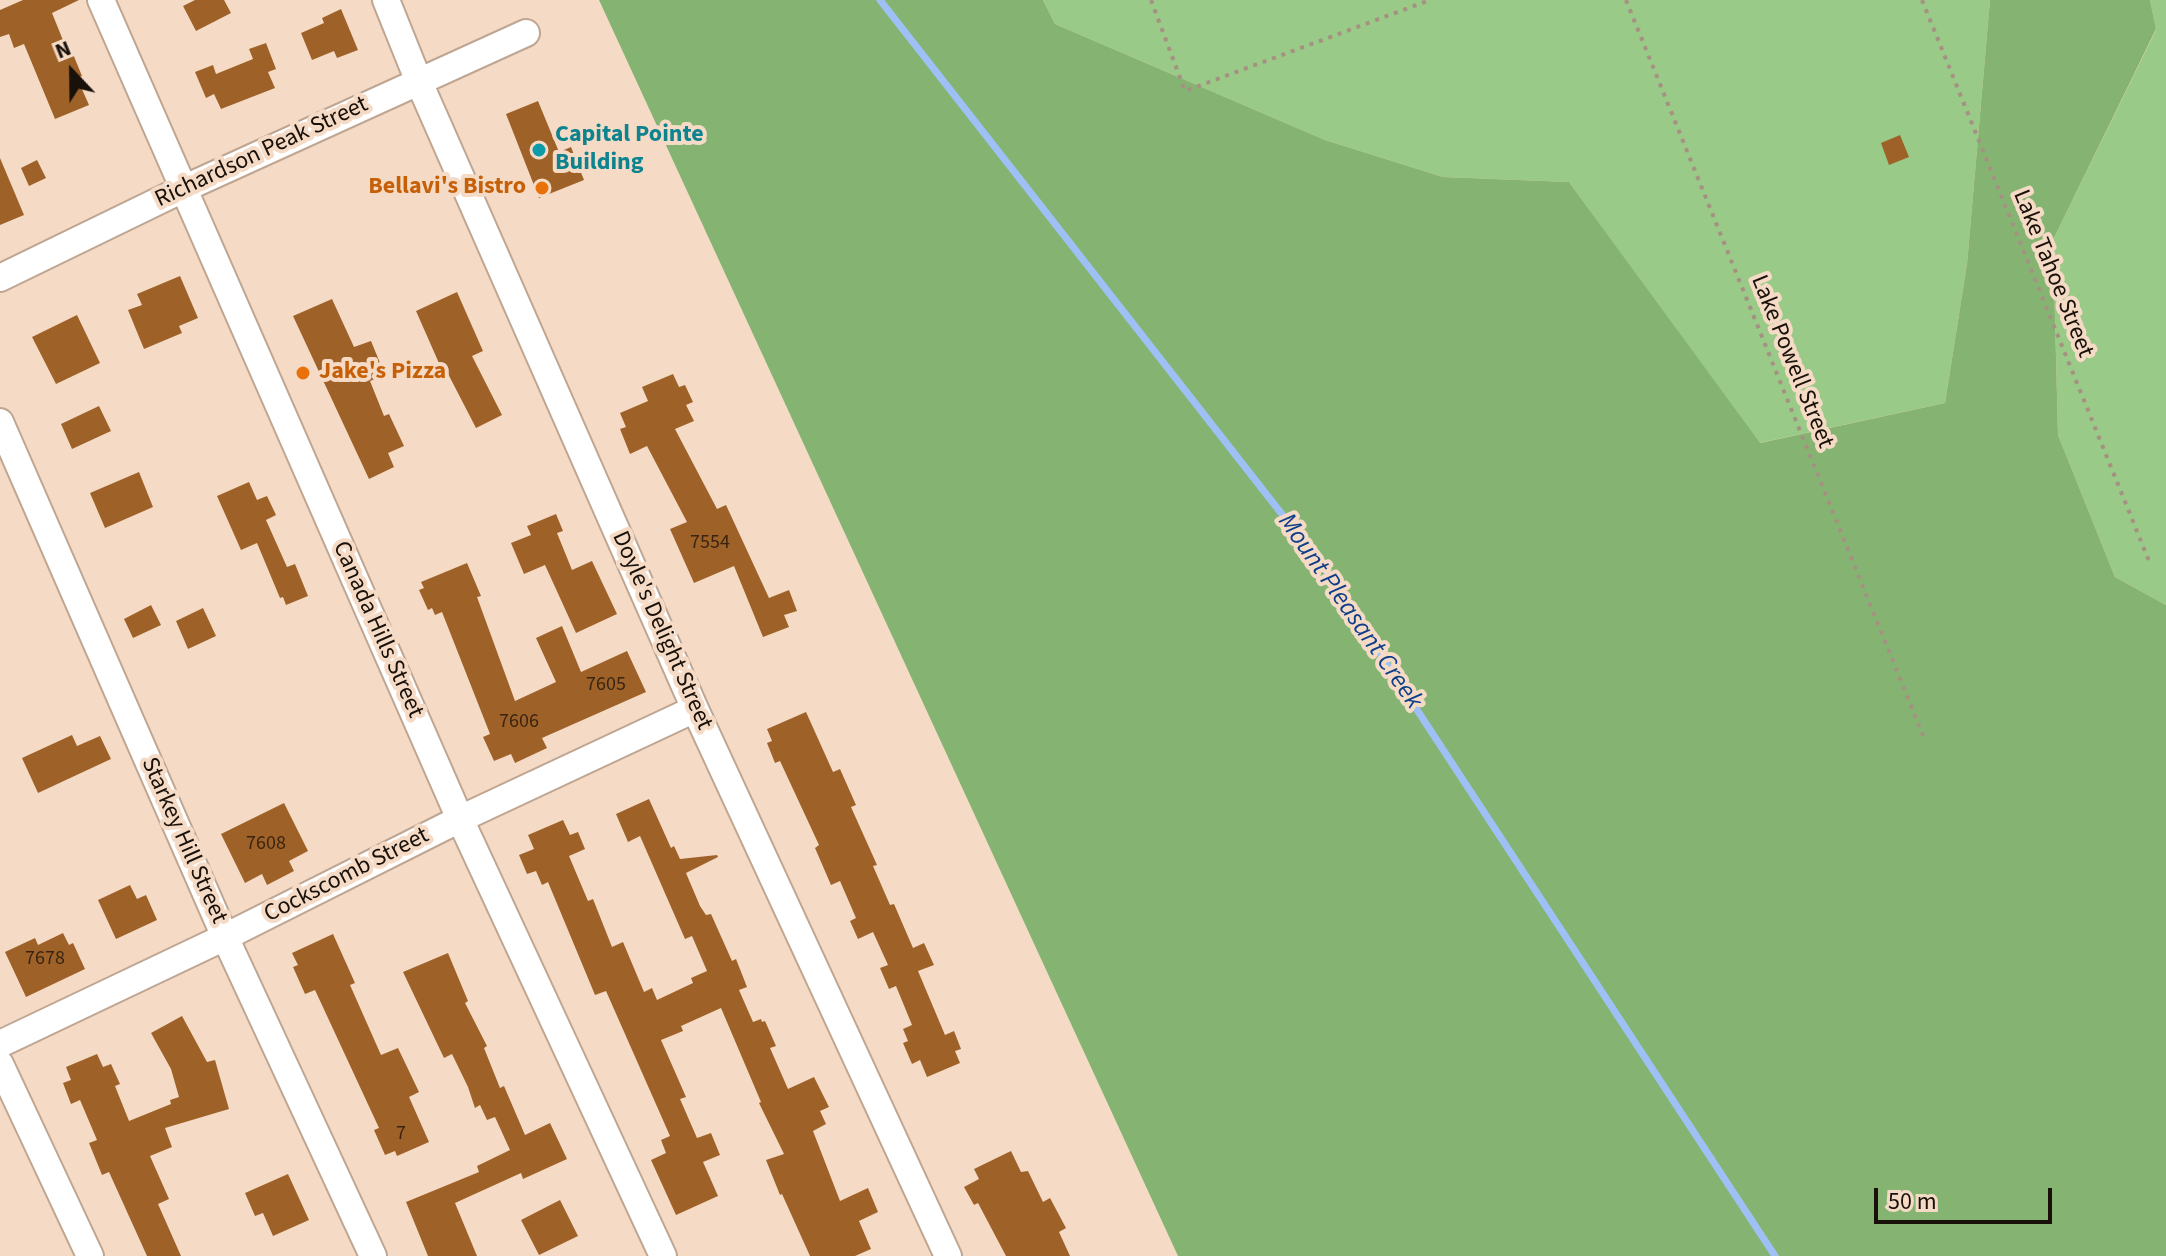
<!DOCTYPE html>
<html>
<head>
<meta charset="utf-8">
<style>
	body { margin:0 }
	#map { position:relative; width:2166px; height:1256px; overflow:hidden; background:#f5dbc6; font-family:"Source Sans 3",sans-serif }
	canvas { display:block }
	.north { position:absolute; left:32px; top:32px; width:80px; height:80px; -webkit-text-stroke:6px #f5dbc6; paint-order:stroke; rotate:338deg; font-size:22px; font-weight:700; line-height:32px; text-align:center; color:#181009 }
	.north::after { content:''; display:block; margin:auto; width:28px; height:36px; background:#181009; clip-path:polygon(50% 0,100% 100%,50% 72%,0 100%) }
	.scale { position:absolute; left:1874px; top:1188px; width:178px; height:36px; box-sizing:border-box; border:4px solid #181009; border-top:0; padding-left:10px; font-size:24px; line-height:28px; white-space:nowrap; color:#181009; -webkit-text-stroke:6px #f5dbc6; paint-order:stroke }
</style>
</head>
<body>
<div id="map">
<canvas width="2166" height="1256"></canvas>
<div class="north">N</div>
<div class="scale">50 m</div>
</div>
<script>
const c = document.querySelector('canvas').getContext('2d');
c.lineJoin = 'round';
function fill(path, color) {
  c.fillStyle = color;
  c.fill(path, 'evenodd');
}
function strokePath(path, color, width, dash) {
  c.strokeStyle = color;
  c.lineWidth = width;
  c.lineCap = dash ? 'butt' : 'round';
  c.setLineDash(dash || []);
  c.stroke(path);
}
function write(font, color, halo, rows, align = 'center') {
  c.font = font + ' "Source Sans 3",sans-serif';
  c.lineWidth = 8;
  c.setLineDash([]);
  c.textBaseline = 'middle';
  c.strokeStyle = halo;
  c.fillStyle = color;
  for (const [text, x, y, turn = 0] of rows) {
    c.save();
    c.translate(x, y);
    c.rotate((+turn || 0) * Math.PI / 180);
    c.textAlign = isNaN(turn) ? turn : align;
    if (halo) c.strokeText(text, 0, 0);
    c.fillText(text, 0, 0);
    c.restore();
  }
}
const green = new Path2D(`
	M1043,0H1990L1967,264L1945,403L1759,443L1569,182L1443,177L1325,140L1055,24Z
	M2150,0H2166V605L2115,577L2058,435L2053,240L2156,30Z`);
const forest = new Path2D(`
	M599,0H1043L1055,24L1325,140L1443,177L1569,182L1760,443L1945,403L1967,264L1990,0H2150L2156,29L2053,240L2058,435L2115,577L2166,605V1256H1178Z`);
const stream = new Path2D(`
	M880,0L1324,568L1775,1256`);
const building = new Path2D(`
	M23,0H79L52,13L69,55L73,54L82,76L77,78L89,105L55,119L24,44L14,48L9,34L0,37V10Z
	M195,0H224L231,13L196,31L183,6Z
	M341,9L358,50L337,58L334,51L312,60L301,33L324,23L322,18Z
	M266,43L276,69L268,72L275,88L221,109L214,94L206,98L195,72L213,65L216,74L253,59L249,49Z
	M538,101L559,152L571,147L584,180L539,198L506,114Z
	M1900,135L1909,157L1889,165L1881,143Z
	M0,158L24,215L0,225Z
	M37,160L46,178L29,186L21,168Z
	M180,276L198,318L179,326L182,333L144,349L128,310L142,305L137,294Z
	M457,292L483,351L472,356L502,415L476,428L445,368L442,370L416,311Z
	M332,299L354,347L371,341L385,375L370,381L384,416L389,414L404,446L388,453L394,467L369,479L293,316Z
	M77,315L100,363L56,384L32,337Z
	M673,374L679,387L685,385L693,402L686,405L694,421L675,429L717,509L726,505L769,598L789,590L797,611L784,615L789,627L763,637L734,566L694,583L670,529L687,522L647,446L630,454L620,429L626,427L620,413L648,401L642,387Z
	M99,406L111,431L72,449L61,424Z
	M139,472L153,507L105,528L90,493Z
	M249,482L257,500L267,496L276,515L266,520L287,567L295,564L308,596L286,605L283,597L280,598L257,543L241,550L217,496Z
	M556,514L563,531L557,533L572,570L592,561L617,614L576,633L545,565L524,574L511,543L531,535L527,526Z
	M467,563L481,596L477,597L515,701L556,682L536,638L562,626L581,672L627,651L646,692L542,738L547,748L515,763L511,754L494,761L483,737L490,734L442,612L435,615L432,608L428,610L419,590L424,588L421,582Z
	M151,605L161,625L133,638L124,619Z
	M203,608L216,636L188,649L176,621Z
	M806,712L833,772L840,769L856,805L851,807L877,865L873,866L890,905L894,904L913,948L924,943L934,965L918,971L945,1035L954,1031L961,1049L955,1051L960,1063L927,1077L920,1060L912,1064L903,1043L908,1041L903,1029L912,1025L896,986L889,989L880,968L888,965L873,932L858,939L850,921L856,918L840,881L831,885L815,848L819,845L780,761L775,763L767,743L772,741L767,729Z
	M72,735L77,746L100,736L111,759L38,793L22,758Z
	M649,799L671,848L674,846L680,859L717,855L718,857L686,873L700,906L706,915L711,914L732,961L736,959L747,987L739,990L753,1022L761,1019L762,1022L765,1021L776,1046L770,1048L788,1089L814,1077L829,1107L820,1111L826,1124L813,1131L840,1201L868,1188L878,1212L859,1221L871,1249L855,1256H810L782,1194L780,1195L766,1160L784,1154L759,1103L761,1102L721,1008L681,1026L683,1031L661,1040L686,1097L680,1099L697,1138L711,1133L720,1155L703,1162L718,1196L676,1215L651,1160L666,1153L661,1140L670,1136L606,991L595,995L548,882L542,885L536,871L527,874L519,855L534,849L528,835L563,820L570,835L578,832L585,849L569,856L588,901L593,899L612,947L623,942L644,992L652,988L657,1000L693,983L691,978L707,971L692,936L685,939L640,836L628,842L616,814Z
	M284,803L308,851L289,861L294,871L267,885L262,874L245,883L221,834Z
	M130,885L137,899L146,895L157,920L116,939L98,900Z
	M63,933L69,945L73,943L85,969L26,997L5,952L35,938L38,945Z
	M333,934L355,983L350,985L381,1055L398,1048L419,1092L409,1097L429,1142L397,1156L395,1151L385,1155L374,1130L379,1128L315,990L305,994L293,967L298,965L292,953Z
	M448,953L468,1001L465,1003L487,1046L484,1048L500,1088L504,1086L525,1135L550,1123L567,1159L523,1179L521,1173L455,1203L477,1256H428L406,1202L479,1172L477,1166L510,1150L495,1117L487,1120L480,1105L475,1108L468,1087L452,1054L444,1058L403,972Z
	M182,1016L207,1062L215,1060L229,1109L165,1128L172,1147L150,1156L169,1199L158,1204L181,1256H147L109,1172L102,1175L89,1143L97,1140L80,1100L71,1104L63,1083L71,1080L66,1067L97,1054L103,1067L111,1064L120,1084L115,1086L129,1121L171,1104L170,1100L179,1097L171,1069L151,1033Z
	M1011,1151L1021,1172L1028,1171L1043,1202L1050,1198L1066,1228L1059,1232L1070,1256H1006L978,1203L974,1205L964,1187L979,1179L974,1169Z
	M288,1174L309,1220L273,1236L263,1213L255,1216L245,1193Z
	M560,1200L578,1236L539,1255L521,1220Z`);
const path = new Path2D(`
	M1151,0L1185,91L1430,0
	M1626,0L1924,738
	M1922,0L2149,561`);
const street = new Path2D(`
	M101,0L460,819L663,1256
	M386,0L419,82L695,709L948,1256
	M0,278L183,189L526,33
	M0,422L225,937L373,1256
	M0,1044L225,937L460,819L695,709
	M0,1064L90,1256`);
const markers = [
	[539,150,8,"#0f9aa8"],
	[542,188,8,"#e8710a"],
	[303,373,8,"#e8710a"]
];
const numberNames = [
	["7554",710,544],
	["7605",606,686],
	["7606",519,723],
	["7608",266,845],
	["7678",45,960],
	["7",401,1135]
];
const cultureNames = [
	["Capital Pointe",555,136],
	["Building",555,164]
];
const streetNames = [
	["Richardson Peak Street",262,153,-25],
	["Lake Tahoe Street",2052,274,68],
	["Lake Powell Street",1791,362,68],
	["Canada Hills Street",377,630,66],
	["Doyle's Delight Street",661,631,66],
	["Starkey Hill Street",183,841,66],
	["Cockscomb Street",347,876,-27]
];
const foodNames = [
	["Bellavi's Bistro",526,188],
	["Jake's Pizza",319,373,"left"]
];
const waterNames = [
	["Mount Pleasant Creek",1349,612,55]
];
fill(green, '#9aca87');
fill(forest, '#85b472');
strokePath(stream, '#9fc0f5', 7);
fill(building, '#9e6229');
strokePath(street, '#bfa692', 30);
strokePath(path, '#a59182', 4, [4, 6]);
strokePath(street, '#fff', 26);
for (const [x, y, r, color] of markers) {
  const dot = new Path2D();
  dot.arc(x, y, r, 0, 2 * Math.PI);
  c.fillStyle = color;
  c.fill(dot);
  strokePath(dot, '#f5dbc6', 3);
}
write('20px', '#3a2411', null, numberNames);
write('bold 24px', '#0d838f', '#f5dbc6', cultureNames, 'left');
write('24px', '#181009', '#f5dbc6', streetNames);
write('bold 24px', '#c56008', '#f5dbc6', foodNames, 'right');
write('italic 26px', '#0e3e89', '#f5dbc6', waterNames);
</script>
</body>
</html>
